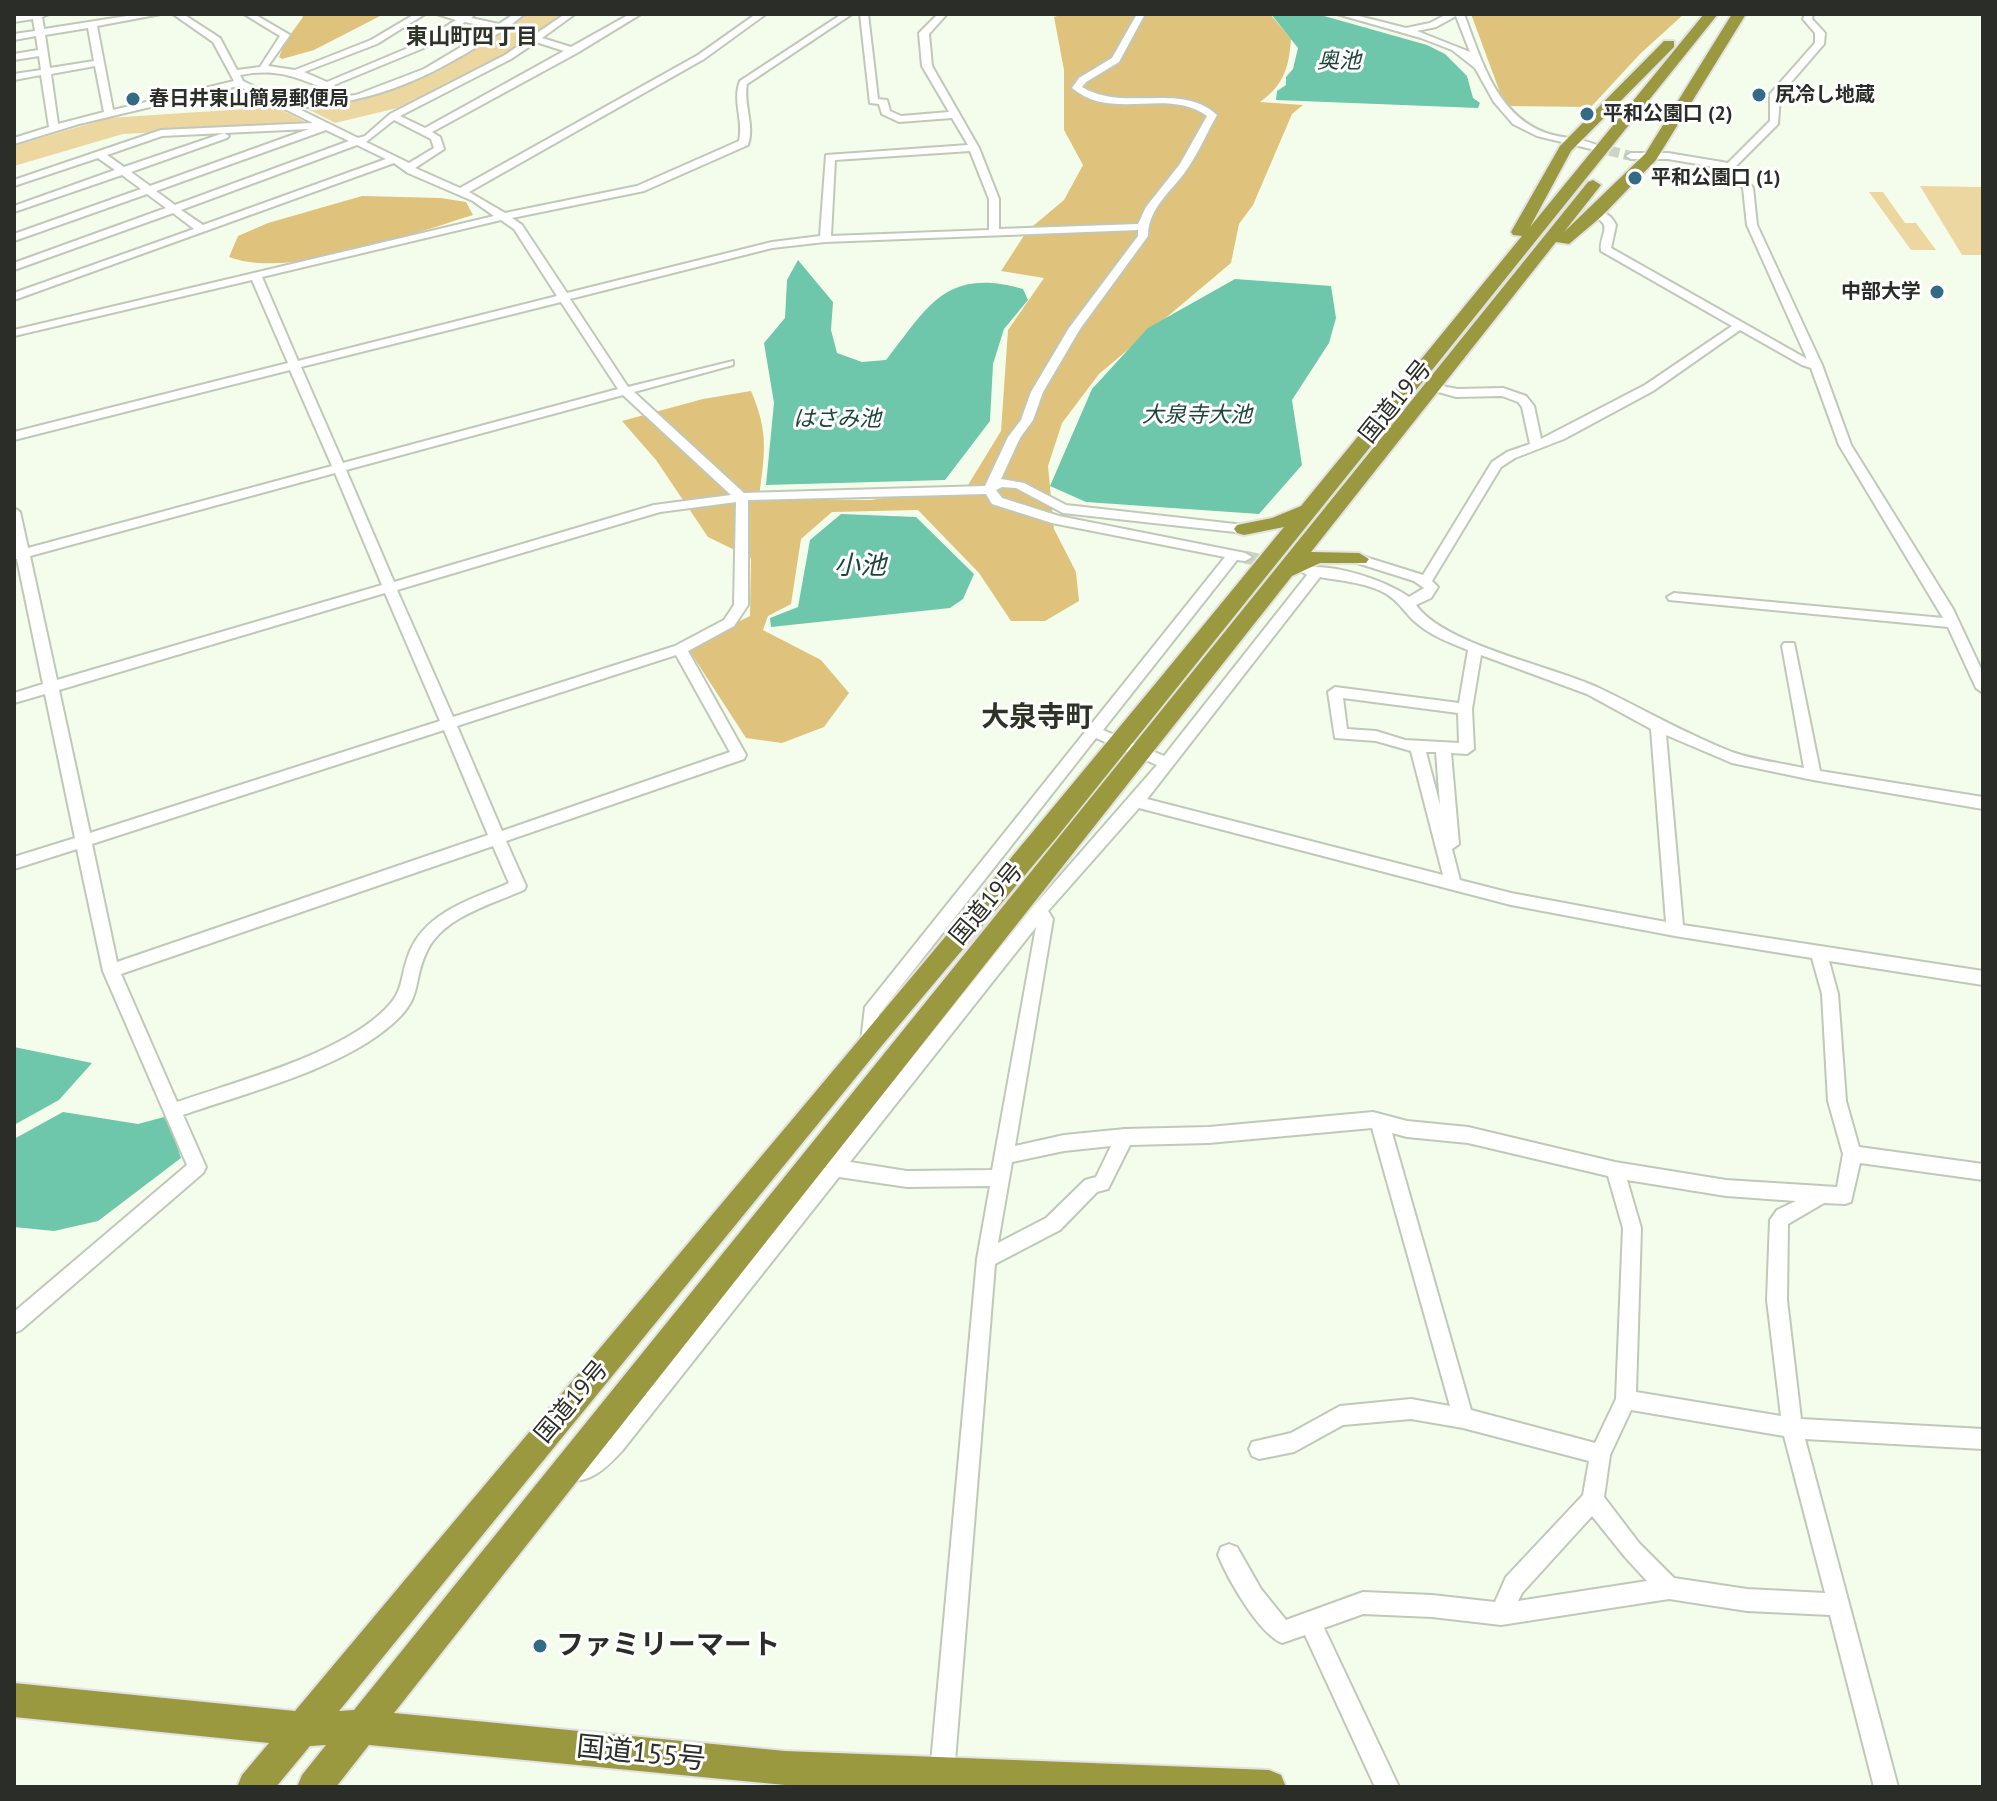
<!DOCTYPE html>
<html>
<head>
<meta charset="utf-8">
<style>
	body { margin:0 }
	#map { position:relative; width:1997px; height:1801px; overflow:hidden; background:#f4fdec; font-family:"PT Sans",sans-serif }
	canvas { display:block }
	.frame { position:absolute; inset:0; border:16px solid #2b2e28; pointer-events:none }
</style>
</head>
<body>
<div id="map">
<canvas width="1997" height="1801"></canvas>
<div class="frame"></div>
</div>
<script>
const c = document.querySelector('canvas').getContext('2d');
c.lineJoin = 'round';
function fill(path, color) {
  c.fillStyle = color;
  c.fill(path, 'evenodd');
}
function strokePath(path, color, width, dash) {
  c.strokeStyle = color;
  c.lineWidth = width;
  c.lineCap = dash ? 'butt' : 'round';
  c.setLineDash(dash || []);
  c.stroke(path);
}
function write(font, color, halo, rows, align = 'center') {
  c.font = font + ' "PT Sans","Noto Sans JP",sans-serif';
  c.lineWidth = 6;
  c.setLineDash([]);
  c.textBaseline = 'middle';
  c.strokeStyle = halo;
  c.fillStyle = color;
  for (const [text, x, y, turn = 0] of rows) {
    c.save();
    c.translate(x, y);
    c.rotate((+turn || 0) * Math.PI / 180);
    c.textAlign = isNaN(turn) ? turn : align;
    if (halo) c.strokeText(text, 0, 0);
    c.fillText(text, 0, 0);
    c.restore();
  }
}
const green = new Path2D(`
	M524,14H566L507,55L410,105L335,123L306,108C319,101 359,101 378,94C428,77 481,44 524,14Z
	M275,107L304,121L301,125L123,134L14,166V146L108,118Z
	M1920,186L1983,187V255H1962Z
	M1869,192H1883L1905,223H1916L1936,250H1911Z`);
const forest = new Path2D(`
	M301,14H384L314,50L282,59L279,57L285,42L303,17Z
	M1064,14H1270L1291,39C1289,67 1284,85 1260,102L1303,105L1292,114L1253,205L1239,224L1231,263L1099,374L1062,423L1048,466L1054,529L1076,572L1079,601L1045,621H1011L979,573L918,510L832,512L801,539L791,604L768,616L763,630L821,660L849,693L824,727L782,743L746,738L687,647L750,616L751,558L708,537L656,460L622,421L703,399L751,391C770,435 764,455 759,499L871,500L968,485L1001,431L1008,330L1044,278L1001,271L1027,231L1064,200L1083,165L1064,130V70L1054,17Z
	M1471,14H1684L1640,54L1591,107L1505,106Z
	M362,196L441,198L466,202L473,215C411,234 289,280 229,257L238,236L268,223Z`);
const water = new Path2D(`
	M1271,14H1317L1427,45L1445,54L1467,76L1473,98L1480,103L1478,108L1276,100L1277,91L1286,85V77L1293,69L1298,48Z
	M798,260L833,302L831,330L837,353L862,362L886,360C928,307 945,267 1023,289L1028,300L1004,329L993,364L990,421L945,480L766,485L774,403L764,343L785,318L787,280Z
	M1235,279L1331,286L1336,318L1329,343L1292,400L1302,465L1259,514L1086,502L1050,486L1092,389L1148,328Z
	M841,514L916,517L974,574L963,599L950,608L771,627L770,618L798,607L810,540Z
	M14,1047L92,1063L59,1100L14,1125Z
	M63,1112L138,1124L168,1116L181,1158L98,1221L54,1231L14,1227V1139Z`);
const minorTunnelFar1 = new Path2D(`
	M1595,147L1631,156`);
const minorTunnel = new Path2D(`
	M1245,557L1298,569`);
const minor = new Path2D(`
	M28,14H49L42,17L44,29L140,14H161L97,26L113,110L234,81L213,42L173,14H183L220,38L237,70L260,67L280,36L244,14H254L290,35L268,66L295,70L371,40L415,14H425L377,44L304,72L327,82L420,43L456,20L437,14H475L471,18L499,24L514,14H524C511,26 494,36 478,46C417,84 369,102 297,108L358,138L365,136L390,114L505,55L565,14H575L542,38L571,47L630,14H641L577,53L432,132L440,137L444,149L415,168L460,188L698,55L756,14H766L704,59L469,192L505,213L637,186L739,141C744,121 732,101 740,81L842,14H852L747,84C743,105 755,125 748,145L644,191L512,218L522,225L567,293L772,242L820,236L826,155L968,145L952,118L899,122L882,114L879,104L870,103L860,14H868L878,99L887,100L890,111L901,116L949,112L922,66L919,33L938,14H947L929,34L932,66L979,148L999,199V229L1138,224L1146,207L1180,164L1207,116C1167,87 1112,122 1072,88L1079,78L1112,58L1137,14H1145L1119,62L1086,82L1082,87C1124,113 1181,81 1217,115C1207,132 1200,150 1189,166C1175,189 1148,206 1148,236L1080,329L1043,392L1033,420L1020,438L1001,479L1024,483L1066,505L1244,525L1251,529L1244,533L1063,513L1016,488L1002,487L996,490L1002,498L1059,516L1245,553L1252,557L1245,561L1237,560L1103,730L1164,756L1307,575L1301,571L1303,568C1333,563 1384,580 1409,597L1424,588L1414,581L1354,562L1352,559L1359,555L1423,575L1492,462L1507,452L1530,444L1522,407L1518,402L1502,396L1456,397L1428,389V383L1457,389L1503,388L1526,396L1534,406L1541,439L1645,385L1732,326L1601,251C1599,232 1615,227 1592,215V211C1603,209 1612,216 1616,225L1611,248L1807,359L1747,225L1743,188L1727,169L1668,159H1631L1626,156L1631,153H1668L1728,163L1770,121V94L1815,43V33L1803,19L1805,14H1813L1812,19L1825,33L1824,44L1780,95L1778,124L1736,166L1753,188L1757,225L1822,365L1851,445L1953,609L1983,673V693L1976,688L1948,627L1669,600L1667,597L1674,593L1943,618L1839,445L1811,368L1802,365L1740,330L1653,391L1564,439L1515,458L1501,467L1432,581L1438,587L1431,598L1416,605C1444,645 1552,666 1599,688C1643,709 1686,734 1732,752C1754,760 1781,763 1804,768L1782,646L1784,643H1794L1820,771L1983,797V809L1813,780L1732,763L1666,735L1683,925L1983,971V985L1829,961L1838,994L1846,1101L1859,1147L1983,1164V1180L1860,1163L1851,1202L1845,1204L1824,1203L1788,1224L1787,1300L1801,1419L1983,1429V1449L1805,1439L1898,1787H1874L1830,1615L1747,1611L1669,1599L1501,1625L1432,1617L1363,1614L1324,1628L1399,1787H1375L1305,1635L1282,1643C1258,1633 1228,1579 1218,1555L1221,1547L1229,1544L1237,1547L1261,1589L1286,1620L1363,1592L1432,1595L1495,1602L1506,1577L1583,1495L1589,1461L1463,1428L1411,1419L1343,1425L1294,1452L1259,1459L1252,1456L1249,1449L1252,1442L1291,1433L1340,1406L1411,1399L1450,1406L1372,1128L1209,1143L1130,1145L1108,1189L1097,1192L1060,1230L995,1264L954,1774L950,1782L942,1786L934,1782L930,1774L977,1259L990,1186L907,1187L839,1177L622,1451C607,1467 587,1488 563,1478L560,1471L563,1464L588,1457L608,1437L1033,907L1157,765L1096,738L879,1014L876,1047L870,1049L864,1047L861,1042L865,1007L1225,557L1052,523L992,504L986,494L748,500V605L734,626L688,651L746,755L744,759L506,841L526,886L524,890C492,904 443,917 427,951C411,983 425,997 390,1026C340,1069 246,1093 183,1115L206,1167L203,1173L21,1330L14,1333V1312L187,1165L103,971L77,849L14,869V857L75,838L45,694L14,703V693L43,684L17,559L14,560V508L20,512L28,548L332,466L290,370L14,440V432L288,363L252,280L14,336V330L494,216L473,201L408,173L394,163L14,300V293L194,229L173,213L14,270V263L166,208L147,194L14,241V234L141,189L122,175L14,212V206L115,170L98,158L14,186V180L161,130L313,123L238,86L79,124L14,144V138L49,127L41,75L14,80V74L41,70L39,56L14,60V54L38,50L36,36L14,40V34L35,31L33,19L14,22V16ZM465,22L493,28L424,69L356,95L287,103L243,81L240,75C281,67 299,79 336,93L341,90L334,85L426,47ZM88,28L94,61L50,68L45,35ZM536,42L564,51L425,128L400,116L511,59ZM95,66L104,112L58,124L51,74ZM394,120L431,139L434,148L409,163L366,142ZM309,129L150,186L131,172L227,138L229,136L224,133ZM326,130L349,141L175,205L156,191ZM224,133L124,167L107,155L162,136ZM357,145L386,159L203,225L181,210ZM970,151L989,199V230L831,236L835,160ZM501,220L514,229L557,296L298,361L262,277ZM1138,230V236L1069,328L1031,392L1021,420L1008,437L985,486L744,493L634,392L733,365V361L628,387L570,299L772,248L825,242ZM561,302L618,389L343,463L301,367ZM623,395L731,495L654,505L394,582L346,470ZM335,473L382,585L57,680L30,556ZM736,502L734,605L724,620L675,646L453,717L397,590L660,512ZM1320,577C1341,581 1362,582 1381,591C1396,598 1402,609 1413,620C1429,635 1448,642 1468,650L1459,703L1335,687L1328,692L1335,738L1376,741L1411,751L1443,875L1147,799ZM385,593L440,721L90,833L59,690ZM676,655L730,752L502,831L457,726ZM1481,655L1587,694L1651,729L1666,922L1511,893L1460,880L1452,849L1459,844L1451,753L1467,754L1474,749L1472,709ZM1343,698L1458,713L1459,743L1405,740L1376,731L1347,729ZM444,730L488,835L117,962L92,844ZM1426,752H1436L1440,805ZM1139,808L1511,905L1675,936L1812,958L1822,994L1828,1101L1843,1154L1837,1187L1726,1180L1615,1162L1468,1127L1407,1121L1373,1112L1209,1127L1125,1129L1064,1135L1015,1146L1053,919L1048,911ZM493,846L509,883C473,899 427,911 410,951C398,980 407,991 379,1015C331,1057 238,1081 177,1102L121,974ZM1036,927L992,1170L907,1171L850,1162ZM1392,1133L1407,1137L1468,1143L1608,1176L1623,1228L1616,1399L1595,1443L1471,1410ZM1111,1146L1096,1177L1085,1180L1046,1218L998,1243L1012,1162L1064,1151ZM1627,1180L1726,1196L1796,1201L1777,1210L1770,1220L1767,1300L1781,1416L1636,1392L1641,1228ZM1631,1410L1784,1436L1825,1593L1747,1589L1674,1578L1639,1543L1604,1497L1610,1455ZM1592,1516L1625,1557L1647,1581L1518,1601L1522,1593Z
	M1337,14H1351L1406,28L1430,23L1447,14H1464C1481,59 1496,115 1546,133C1563,139 1585,138 1600,147L1595,150L1537,136L1513,124L1494,102L1475,68L1452,50L1421,38ZM1456,16L1470,52L1417,31L1436,27Z`);
const highway = new Path2D(`
	M1704,14H1718L1057,837L879,1049L339,1711L354,1710L1588,182L1593,180L1601,185L1564,232L1645,154L1732,14H1746L1656,160L1602,216L1569,244L1556,242L1311,552L1359,553L1369,559L1366,563H1320L1292,576L394,1713L785,1751L1269,1770L1281,1775L1286,1787L785,1785L369,1745L336,1787H297L302,1775L326,1745L310,1746L276,1787H237L242,1775L269,1743L14,1717V1683L295,1711C625,1317 959,925 1284,527L1244,535L1237,533L1234,529L1237,525L1272,518L1301,506L1522,236L1513,235L1511,232L1560,146L1664,41H1674V47L1571,151L1530,227Z`);
const markers = [
	[1759,95,8,"#336a85"],
	[133,99,8,"#336a85"],
	[1587,114,8,"#336a85"],
	[1635,178,8,"#336a85"],
	[1937,292,8,"#336a85"],
	[540,1646,8,"#336a85"]
];
const farPoinames = [
	["尻冷し地蔵",1775,95],
	["春日井東山簡易郵便局",149,99],
	["平和公園口 (2)",1603,114],
	["平和公園口 (1)",1651,178],
	["中部大学",1921,292,"right"]
];
const farNeighbourhoodnames = [
	["東山町四丁目",472,38]
];
const farWaternames = [
	["奥池",1339,62],
	["大泉寺大池",1197,416],
	["はさみ池",837,420]
];
const streetNames = [
	["国道19号",1396,402,-51],
	["国道19号",987,904,-50],
	["国道19号",572,1402,-50]
];
const waterNames = [
	["小池",860,567]
];
const quarterNames = [
	["大泉寺町",1037,718]
];
const nearPoinames = [
	["ファミリーマート",556,1646]
];
const nearStreetnames = [
	["国道155号",641,1754,6]
];
fill(green, '#edd7a1');
fill(forest, '#dfc27b');
fill(water, '#6ec7aa');
strokePath(minorTunnelFar1, '#ccd4c5', 10, [10, 5]);
strokePath(minorTunnel, '#ccd4c5', 13, [13, 6]);
strokePath(minor, '#c0c8b8', 4);
strokePath(highway, '#e1e2e1', 4);
fill(minor, '#fff');
fill(highway, '#9a9940');
for (const [x, y, r, color] of markers) {
  const dot = new Path2D();
  dot.arc(x, y, r, 0, 2 * Math.PI);
  c.fillStyle = color;
  c.fill(dot);
  strokePath(dot, '#fff', 3);
}
write('bold 20px', '#2b2e28', '#fff', farPoinames, 'left');
write('bold 22px', '#2d3326', '#fff', farNeighbourhoodnames);
write('italic 22px', '#1d4538', '#fff', farWaternames);
write('24px', '#2b2e28', '#fff', streetNames);
write('italic 26px', '#1d4538', '#fff', waterNames);
write('bold 28px', '#2d3326', '#fff', quarterNames);
write('bold 28px', '#2b2e28', '#fff', nearPoinames, 'left');
write('28px', '#2b2e28', '#fff', nearStreetnames);
</script>
</body>
</html>
